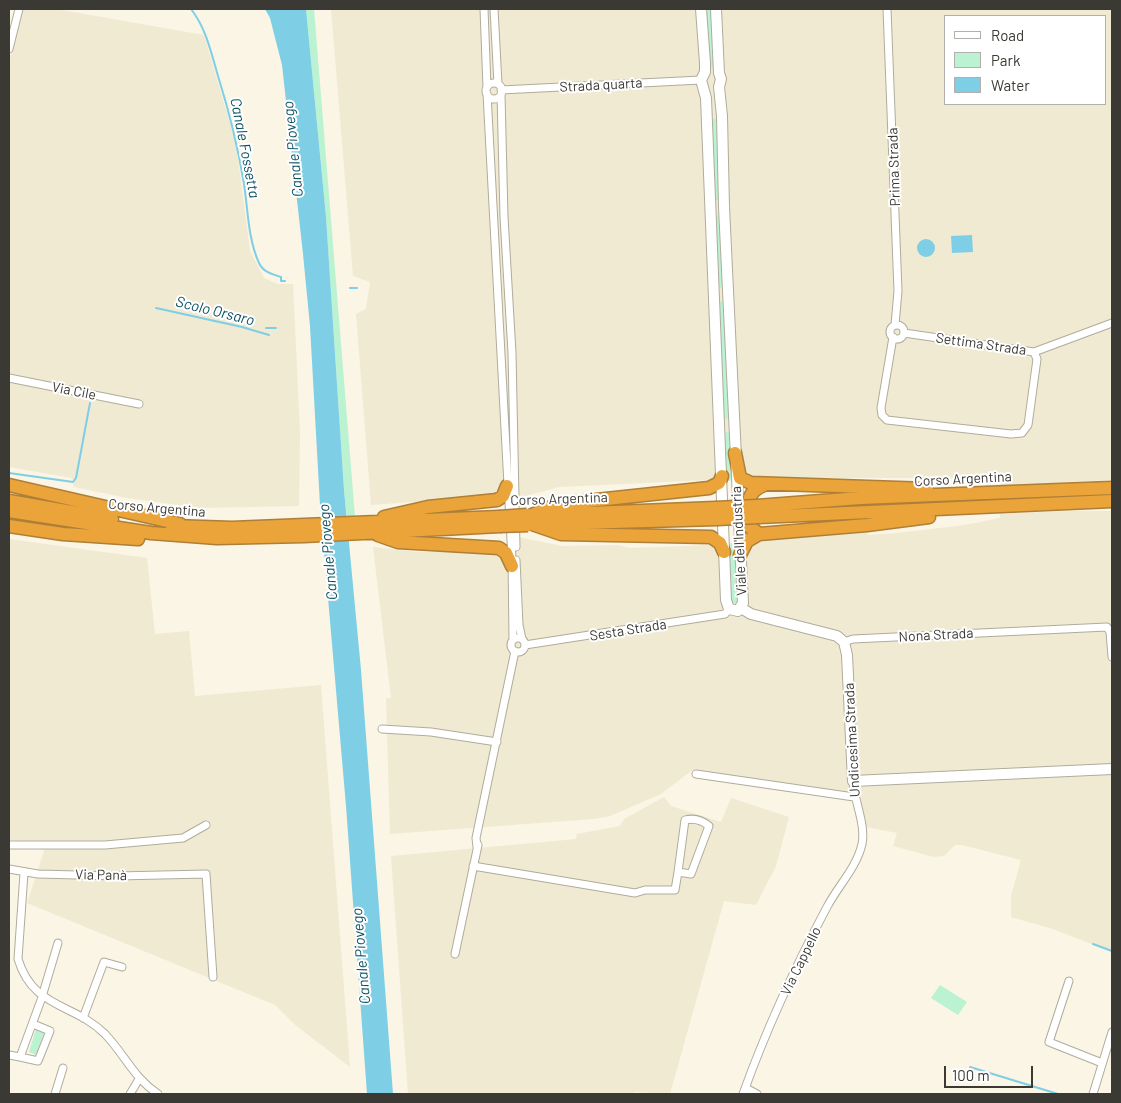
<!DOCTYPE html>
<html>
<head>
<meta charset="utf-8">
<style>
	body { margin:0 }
	#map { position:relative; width:1121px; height:1103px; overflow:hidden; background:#faf5e4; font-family:Barlow,sans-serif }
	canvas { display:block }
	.frame { position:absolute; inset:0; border:10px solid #3b3933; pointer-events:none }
	.legend { position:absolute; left:944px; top:15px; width:162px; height:90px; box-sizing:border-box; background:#fff; border:1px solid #b1b0ad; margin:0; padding:6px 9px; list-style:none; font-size:15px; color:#3b3933 }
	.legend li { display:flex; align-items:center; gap:10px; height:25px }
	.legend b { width:25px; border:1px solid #b1b0ad }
	.scale { position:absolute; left:944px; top:1066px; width:89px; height:22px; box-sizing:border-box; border:2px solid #3b3933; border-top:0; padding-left:6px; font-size:15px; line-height:18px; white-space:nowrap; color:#3b3933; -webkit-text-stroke:4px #fff; paint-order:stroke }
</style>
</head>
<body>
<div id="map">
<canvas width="1121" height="1103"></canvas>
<div class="frame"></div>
<ul class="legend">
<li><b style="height:6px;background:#fff"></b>Road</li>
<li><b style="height:14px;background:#baf2d2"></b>Park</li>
<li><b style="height:14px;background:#7ecee6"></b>Water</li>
</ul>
<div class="scale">100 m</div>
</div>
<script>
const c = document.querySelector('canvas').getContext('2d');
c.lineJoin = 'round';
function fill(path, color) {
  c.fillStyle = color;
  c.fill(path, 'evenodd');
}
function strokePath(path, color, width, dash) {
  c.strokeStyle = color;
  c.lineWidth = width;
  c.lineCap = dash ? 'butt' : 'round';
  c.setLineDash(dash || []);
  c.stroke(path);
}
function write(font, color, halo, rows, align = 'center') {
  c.font = font + ' Barlow,sans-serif';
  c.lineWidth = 4;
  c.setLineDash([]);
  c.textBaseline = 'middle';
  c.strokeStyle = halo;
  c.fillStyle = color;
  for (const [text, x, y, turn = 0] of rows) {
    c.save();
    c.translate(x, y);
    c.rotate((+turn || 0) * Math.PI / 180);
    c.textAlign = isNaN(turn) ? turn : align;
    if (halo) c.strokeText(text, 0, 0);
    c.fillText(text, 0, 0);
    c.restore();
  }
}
const built = new Path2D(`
	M17,9H56L204,35L236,144L250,251L264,278L278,284H293L300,432L299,506L199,508L127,498L74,487L72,478L9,467V65Z
	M331,9H1112V480L1001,486L1000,483L952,478H751L559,487L518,498L495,496L371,505L356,314L366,309L370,282L353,276ZM945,16H1105V104H945Z
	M1067,511H1112V952L1053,929L1011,917V896L1021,860L962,845H955L944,856L934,857L893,846L897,833L861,826L854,799L691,771L661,794L610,816L593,819L390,834L386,698H391L373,547L417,552L487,551L518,549V537L562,546L618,545L629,548L712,545L864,528L868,535L897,533L965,525L1000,518V514Z
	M9,539L147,558L155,634L189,631L195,696L321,685L350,1067L294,1024L275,1005L27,903L47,842L9,840Z
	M664,797L671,806L721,822L731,798L789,817L776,866L756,905L724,901L670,1094L635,1092L633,1094H408L391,856L576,839L577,834L620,826L624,819Z`);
const green = new Path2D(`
	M306,9H314L355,517L347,518L344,490L326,217Z
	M705,9H712L715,68L709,67Z
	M719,118L720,199L715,201L712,119Z
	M717,215L721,217L724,286L720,288L718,287L715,216Z
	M719,301L724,302L730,417L726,419L723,417Z
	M727,432L731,433L733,479L729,481L726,479L724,434Z
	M733,542L736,544L739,601L736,604L731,601L729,546Z
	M940,985L967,1002L958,1015L931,998Z
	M36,1029L44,1033L36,1055L29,1052Z`);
const water = new Path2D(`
	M265,9H306L326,217L344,490L361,670L393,1094H367L346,806L320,505L310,326L303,254L282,65L270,18Z
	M972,235L973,252L952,253L951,236Z
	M917 248a9 9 0 1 1 18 0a9 9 0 1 1-18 0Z`);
const stream = new Path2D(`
	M191,9C206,28 211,52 218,76C229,111 238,147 244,184C248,210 248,239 259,263C263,272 272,274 281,277V281H285
	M350,288H357
	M156,308L242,327L269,335
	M266,328H276
	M9,473L73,482L76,478L90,403
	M1093,944L1112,951
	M970,1067L1058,1094`);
const street = new Path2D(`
	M484,9L487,87
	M494,9L498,84
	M887,9L898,291L895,325
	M9,49L19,9
	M486 91a8 8 0 1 1 16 0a8 8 0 1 1-16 0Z
	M501,90L701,80
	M487,94L512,559L513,640
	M501,94L504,217L512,353L516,547
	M890 332a7 7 0 1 1 14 0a7 7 0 1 1-14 0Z
	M904,333L1034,352L1112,323
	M893,337L881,408L882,415L887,420L1011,434L1022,433L1028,425L1037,359L1034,352
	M9,378L139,404
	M516,560L519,625L522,639
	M511 645a7 7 0 1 1 14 0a7 7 0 1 1-14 0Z
	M844,642L853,639L1107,627L1110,632L1112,657
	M525,645L725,614L729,609
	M382,729L431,732L497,742
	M696,774L854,797
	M9,845H105L183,838L206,825
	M477,847L476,838L515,651
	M473,866L635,893L645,890H675L678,872L691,874L709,826C702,820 693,818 685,820L678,872
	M9,869L38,874L117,876L206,874L213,977
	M24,873L18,959C33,1009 74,1003 105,1034C125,1055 133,1077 158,1094
	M455,954L478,845
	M1069,981L1049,1042L1102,1063
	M83,1018L104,962L122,967
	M9,1055L20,1057L41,1000L58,943
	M20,1057L38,1061L50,1031L33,1024
	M746,1088L757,1094
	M55,1094L63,1068
	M130,1094L139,1079
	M743,1094C766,1030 795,967 827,907C838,886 857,867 862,844C866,824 854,801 853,781
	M1093,1094L1112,1032`);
const secondary = new Path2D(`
	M701,9L705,63V72L701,80L706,98L726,600L729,609L738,611L743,603L724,207L722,116L719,87L721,79L719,73L716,9
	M741,608L751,614L837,636L844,642L847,655L853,781L1112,769`);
const highway = new Path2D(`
	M735,453L740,478L751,483L927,489
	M9,485L180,524
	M9,501L112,519
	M757,506L860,498L1112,488
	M9,511L151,533L217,538L304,536L500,526
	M532,515L559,504L709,488L719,483L722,476
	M540,515L716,508
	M384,517L428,507L497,500L503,496L507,486
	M759,517L1112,501
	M532,524L561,534L711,537L720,543L724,552
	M542,524L717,519
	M9,526L63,534L138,539
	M172,526L232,528L499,517
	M759,534L750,527C748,509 744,492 764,485
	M378,535L398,542L499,548L506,553L512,566
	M740,555L747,541L759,534L867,525L929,517`);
const highwayBridge = new Path2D(`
	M716,508L757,506
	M499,517L527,515
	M717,519L759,517
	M500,526L528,525`);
const streetNames = [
	["Strada quarta",601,85,-3],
	["Prima Strada",894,167,-92],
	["Settima Strada",981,344,8],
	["Via Cile",74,391,11],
	["Corso Argentina",963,479,-3],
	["Corso Argentina",559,499,-2],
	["Corso Argentina",157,508,5],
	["Viale dell'Industria",739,541,-93],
	["Sesta Strada",628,630,-9],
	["Nona Strada",936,635,-3],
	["Undicesima Strada",852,740,-93],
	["Via Panà",101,875,1],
	["Via Cappello",801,961,-64]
];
const waterNames = [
	["Canale Fossetta",245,148,79],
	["Canale Piovego",293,149,-96],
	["Scolo Orsaro",215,311,14],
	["Canale Piovego",328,552,-95],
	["Canale Piovego",361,956,-95]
];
fill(built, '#f0ead2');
fill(green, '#baf2d2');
fill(water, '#7ecee6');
strokePath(stream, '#7ecee6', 2);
strokePath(street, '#b0ac9c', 9);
strokePath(secondary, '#b0ac9c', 12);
strokePath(highway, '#ad7f38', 15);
strokePath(street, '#fff', 7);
strokePath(secondary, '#fff', 10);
strokePath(highway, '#eba43a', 12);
strokePath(highwayBridge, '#ad7f38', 15, []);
strokePath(highwayBridge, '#eba43a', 12);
write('14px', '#3b3933', '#fff', streetNames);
write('italic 15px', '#0b5162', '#fff', waterNames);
</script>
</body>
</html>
